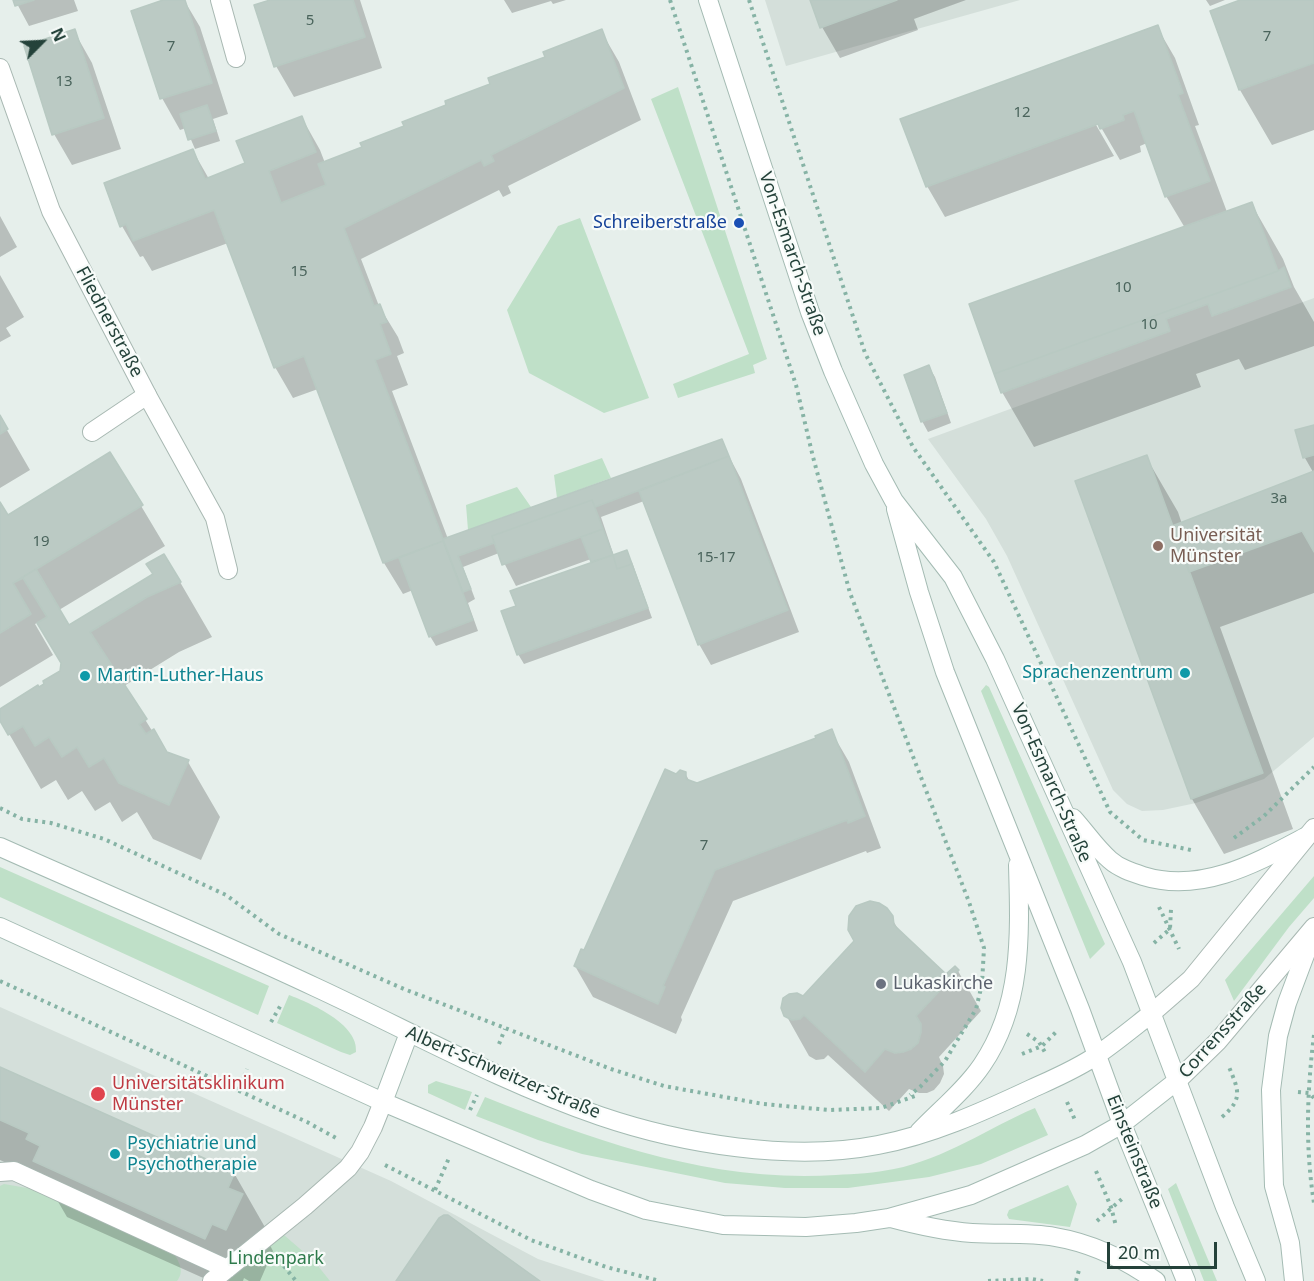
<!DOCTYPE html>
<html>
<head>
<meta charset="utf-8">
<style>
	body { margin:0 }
	#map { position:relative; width:1314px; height:1281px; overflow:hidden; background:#e6efeb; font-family:"Noto Sans",sans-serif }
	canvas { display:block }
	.north { position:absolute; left:12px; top:12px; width:60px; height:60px; -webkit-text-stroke:4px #f7fbf9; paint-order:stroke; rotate:66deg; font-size:16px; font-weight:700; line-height:24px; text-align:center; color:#24423a }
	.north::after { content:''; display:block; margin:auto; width:21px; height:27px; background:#24423a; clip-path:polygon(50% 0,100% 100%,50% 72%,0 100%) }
	.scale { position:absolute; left:1107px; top:1242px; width:110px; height:27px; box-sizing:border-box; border:3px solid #24423a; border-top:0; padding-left:8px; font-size:18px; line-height:21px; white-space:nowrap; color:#24423a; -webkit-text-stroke:4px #f7fbf9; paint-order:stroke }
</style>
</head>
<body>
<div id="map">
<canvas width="1314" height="1281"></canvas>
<div class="north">N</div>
<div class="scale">20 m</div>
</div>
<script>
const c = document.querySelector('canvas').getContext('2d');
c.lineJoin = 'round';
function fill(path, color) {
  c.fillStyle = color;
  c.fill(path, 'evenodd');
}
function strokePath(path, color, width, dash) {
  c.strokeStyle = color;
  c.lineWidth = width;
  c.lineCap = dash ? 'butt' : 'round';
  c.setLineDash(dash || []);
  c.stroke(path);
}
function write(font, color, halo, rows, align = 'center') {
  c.font = font + ' "Noto Sans",sans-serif';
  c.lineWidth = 4.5;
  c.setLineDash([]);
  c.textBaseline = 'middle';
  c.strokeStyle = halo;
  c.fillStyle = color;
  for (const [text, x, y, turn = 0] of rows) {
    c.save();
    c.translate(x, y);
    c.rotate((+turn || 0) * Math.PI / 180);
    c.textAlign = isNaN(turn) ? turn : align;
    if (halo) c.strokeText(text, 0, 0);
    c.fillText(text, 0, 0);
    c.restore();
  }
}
const built = new Path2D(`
	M765,0H1020L786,66Z
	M1314,298V737L1264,779L1196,803L1163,810L1142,811L1127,804L1113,790L1007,556L986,519L928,439Z
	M0,1007L391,1181L538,1259L605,1281H0Z`);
const green = new Path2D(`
	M678,87L767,359L753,365L755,373L678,398L673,384L749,354L651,99Z
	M580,218L649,398L604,413L529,373L507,310L558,226Z
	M602,458L611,478L557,498L554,475Z
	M517,487L531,507L468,530L466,505Z
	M986,685L989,687L1105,944L1090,959L981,691Z
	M0,867L269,986L258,1015L0,897Z
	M1314,876V898L1289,927L1234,1001L1225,980Z
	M289,995C310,1003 359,1024 356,1052L350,1055L341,1052L277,1023Z
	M436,1081L472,1092L465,1110L428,1093V1085Z
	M485,1097C599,1142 711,1183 836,1175C855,1174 875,1173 894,1169C945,1159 988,1128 1035,1108L1048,1135L981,1164L929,1177L848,1188H785L725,1183L582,1154L538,1140L476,1116Z
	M1176,1183L1217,1281H1204L1168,1189Z
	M4,1184L33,1189L173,1252C179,1262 185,1271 177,1281H0V1186Z
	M1068,1185L1077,1204L1070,1227L1009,1219L1007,1215L1009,1210Z
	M277,1229L314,1261L330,1281H229L227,1269Z`);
const shadow = new Path2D(`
	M15,0H74L78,11L29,26Z
	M168,0H184L200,27L228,114L213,119L220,141L195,149L186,128L180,130L162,98Z
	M274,0H360L382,68L294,97L276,66Z
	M504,0H566L553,4L551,1L512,13Z
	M812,0H966L914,19L918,30L840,58L822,27Z
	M1206,0H1225L1210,6Z
	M1244,0H1314V130L1272,145L1240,90L1212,12Z
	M1157,27L1175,58L1199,125L1195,126L1227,212L1251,203L1283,259L1294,287L1314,322V346L1245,370L1239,359L1196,374L1201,387L1034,447L1002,392L1185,228L1166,196L1147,143L1140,146L1141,152L1120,160L1095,117L1092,118L1114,156L945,217L927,186Z
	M74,31L92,63L121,149L72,165L54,134Z
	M601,31L619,62L641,120L508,186L511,193L503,197L499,190L361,259L379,306L398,337L404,353L397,356L408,385L392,391L448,539L721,441L741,479L799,632L711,665L699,644L644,501L601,517L614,556L626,552L632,562L652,618L524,664L518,654V607L593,563L591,559L516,586L499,553L463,567L475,599L468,603L478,631L436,646L430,636L413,590L403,594L384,563L318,389L293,398L275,367L228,243L152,271L143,256L140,257L122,226L193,151L209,179L247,164L302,118L320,150L325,163L364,148Z
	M0,216L17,247L0,257Z
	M0,275L24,317L6,328L11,336L0,342Z
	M929,367L935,377L951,423L928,432L922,421Z
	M0,418L30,470L0,488Z
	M1314,426V593L1220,627L1293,829L1224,854L1192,799L1077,482L1146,457L1178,512L1182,524L1313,472L1305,458L1297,431Z
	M110,454L165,546L59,610L69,627L180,582L212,637L179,652L124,686L166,753L188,762L220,817L201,860L153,839L137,812L122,822L110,802L95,811L82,791L68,800L56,780L41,789L0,718V710L39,689L61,671L62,663L39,622L35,624L53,655L0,687V505L7,517Z
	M831,731L849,762L881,848L867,853L866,851L733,901L681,1017L682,1020L676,1034L593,997L575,966L585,952L676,776L685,773L690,782L697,785L818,739Z
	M891,917L901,934L947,977L958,971L981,1011L939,1057L943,1066L944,1074L940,1083L934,1090L927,1093H919L909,1089L889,1111L828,1055L824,1059L816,1060L809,1056L786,1015Z
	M0,1068L234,1173L266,1229L264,1234L273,1251L260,1281H249L244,1278L243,1281H210L67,1217L46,1181L0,1160Z`);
const building = new Path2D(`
	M13,0H34L15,6Z
	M163,0H185L212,83L160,99L131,11Z
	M270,0H353L365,37L274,67L254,5Z
	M810,0H897L820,28Z
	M1240,0H1314V63L1239,90L1210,11Z
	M1158,25L1183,93L1178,95L1210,181L1165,197L1134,111L1123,115L1124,120L1100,129L1098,124L926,187L900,119Z
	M75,29L104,118L52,135L24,46Z
	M602,29L624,88L491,155L494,161L484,166L481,160L344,228L374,306L380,304L387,322L380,324L391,354L375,360L443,539V541L383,563L304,356L274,368L214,210L133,241L126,224L120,227L104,183L193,149L205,179L245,163L236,141L302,116L316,152L269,171L281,203L326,185L318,164L362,147L360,143L404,126L402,122L446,105L445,101L490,84L488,78L545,57L543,52Z
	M207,105L216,131L188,140L180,114Z
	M1252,202L1278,271L994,374L969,304Z
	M1284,267L1291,287L1212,316L1208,304L1166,319L1170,331L1001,393L994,374L1278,271Z
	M929,365L947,413L921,422L904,375Z
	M0,415L8,429L0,434Z
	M1314,425V455L1303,458L1295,430Z
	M722,439L729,456L595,507L592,500L492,536L494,543L458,556L471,589L463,592L443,539Z
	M110,452L143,505L13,583L31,614L0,633V502L8,515Z
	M1147,455L1263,773L1191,799L1075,481Z
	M729,456L788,610L698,645L639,491Z
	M1314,471V552L1302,531L1189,572L1172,526Z
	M592,500L603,529L502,565L492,536Z
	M603,529L613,555L591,562L581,537Z
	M443,541L473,620L429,637L399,558Z
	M627,550L632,564L617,569L613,555Z
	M164,554L181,582L147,597L90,632L147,719L139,724L146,734L154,729L167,752L189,760L169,805L119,783L104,758L89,767L77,747L62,757L49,737L35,746L23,726L8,735L0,721V709L38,685L39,687L44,684L43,681L60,671L61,663L37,623L47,617L23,578L13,583L36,569L69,625L153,574L146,564Z
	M613,555L617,569L632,564L648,608L517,655L501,611L516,606L510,591Z
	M832,729L865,816L848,823L847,820L715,870L663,986L665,987L658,1004L574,966L581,949L584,950L665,769L676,774L680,770L686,772V779L697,783L816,738L815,736Z
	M870,901L879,903L887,908L893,916L894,925L946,974L955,966L959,970L916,1016L921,1024V1032L918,1043L911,1049L903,1052L895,1053L885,1049L865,1072L804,1015L800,1019L792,1020L784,1016L781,1008L783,998L789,994L797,993L803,996L854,941L848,930L849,916L856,906Z
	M0,1067L235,1172L228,1188L243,1194L226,1230L212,1224L205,1239L33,1161L40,1146L26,1139L29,1133L0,1120Z
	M444,1215H448L540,1281H396L439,1218Z`);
const path = new Path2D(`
	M670,0L796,385L813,457L850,593L969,902L984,948L982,984L976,1009L945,1061L920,1087L910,1095
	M749,0L865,353L913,447L994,562L1110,812L1143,840L1191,850
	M0,808L22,819L51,823L104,839L226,895L279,934L404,989L611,1069L664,1086L763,1104L829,1110L881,1108L915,1096
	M1234,838L1264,816L1314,767
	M1159,907L1179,949
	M1154,943L1170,929L1171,909
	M0,981L307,1122L336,1138
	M271,1022L282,1003
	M1027,1034L1039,1042L1046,1054
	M1314,1035C1307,1091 1305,1147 1314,1203
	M499,1044L505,1029
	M1022,1054L1042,1046L1058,1030
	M238,1090L247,1069
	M1298,1092L1309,1093L1314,1098
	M1067,1102L1075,1120
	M470,1110L477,1095
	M1222,1117C1243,1099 1239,1091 1229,1067
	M385,1165L531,1240L606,1267L660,1281
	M1096,1171L1111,1207L1116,1226
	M435,1190L449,1158
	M1097,1221L1123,1198
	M279,1260L296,1281
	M988,1281L1032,1279L1043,1281
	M1076,1281L1079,1270`);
const lane = new Path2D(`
	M220,0L236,58
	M92,432L147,395
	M0,1172L14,1171L227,1269
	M212,1281L305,1206L348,1168L360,1152L373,1127L383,1102`);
const street = new Path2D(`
	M0,68L51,211L147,395L215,518L228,570
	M1152,1013L1191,979L1314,828
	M1178,1080L1218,1041L1314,927`);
const secondary = new Path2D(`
	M708,0L810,312L833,371L874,464L894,501L953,577L995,659L1132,962L1225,1207L1256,1281
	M896,509L919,592L945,672L1080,1009L1122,1124L1186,1281
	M1073,818C1085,831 1096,848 1110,860C1119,868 1131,872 1143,876C1201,894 1256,863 1305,837
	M0,847C105,894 211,938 315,987C410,1031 501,1082 600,1116C682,1144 792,1162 878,1145C931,1135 982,1112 1031,1089C1053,1079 1077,1069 1097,1055C1116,1042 1134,1027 1152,1013
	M0,927L383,1102L591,1190L646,1210L723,1225L806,1227L856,1223L889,1218L971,1195L1085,1145L1122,1124L1178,1080
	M383,1102L409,1033
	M919,1132C940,1110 965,1090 982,1065C1023,1005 1020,934 1018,865
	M891,1218C917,1225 945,1231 972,1233C1000,1235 1028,1232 1055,1237C1091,1243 1126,1260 1156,1281
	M1294,1281L1290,1243L1274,1186L1271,1090L1278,1036L1287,1003L1314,931`);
const markers = [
	[739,223,6,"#1a4fb4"],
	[1158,546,6,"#8d6e63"],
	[1185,673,6,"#0f9aa8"],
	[85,676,6,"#0f9aa8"],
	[881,984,6,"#6b7280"],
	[98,1094,8,"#e0444e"],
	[115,1154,6,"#0f9aa8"]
];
const numberNames = [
	["5",310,21],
	["7",1267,37],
	["7",171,47],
	["13",64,82],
	["12",1022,113],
	["15",299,272],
	["10",1123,288],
	["10",1149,325],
	["3a",1279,499],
	["19",41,542],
	["15-17",716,558],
	["7",704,846]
];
const transitNames = [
	["Schreiberstraße",727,223]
];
const streetNames = [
	["Von-Esmarch-Straße",792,254,71],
	["Fliednerstraße",109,322,62],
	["Von-Esmarch-Straße",1051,783,66],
	["Corrensstraße",1223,1031,-48],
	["Albert-Schweitzer-Straße",503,1073,23],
	["Einsteinstraße",1134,1152,68]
];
const educationNames = [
	["Universität",1170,536],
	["Münster",1170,557]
];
const cultureNames = [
	["Sprachenzentrum",1173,673,"right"],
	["Martin-Luther-Haus",97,676],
	["Psychiatrie und",127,1144],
	["Psychotherapie",127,1165]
];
const worshipNames = [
	["Lukaskirche",893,984]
];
const healthNames = [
	["Universitätsklinikum",112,1084],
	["Münster",112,1105]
];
const parkNames = [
	["Lindenpark",276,1259]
];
fill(built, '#d4dfda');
fill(green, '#bfe0c8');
fill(shadow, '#0003');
fill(building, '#bbcac4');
strokePath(building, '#b8c9c2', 1.5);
strokePath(lane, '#a8b8b2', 20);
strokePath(street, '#a8b8b2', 20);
strokePath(secondary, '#a4bbb3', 20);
strokePath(path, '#86b3a5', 4, [3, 4.5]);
strokePath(lane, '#fff', 18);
strokePath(street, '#fff', 18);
strokePath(secondary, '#fff', 18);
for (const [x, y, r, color] of markers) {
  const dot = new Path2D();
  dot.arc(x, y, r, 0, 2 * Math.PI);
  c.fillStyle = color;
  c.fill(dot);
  strokePath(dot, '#f7fbf9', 2);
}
write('15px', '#4a645c', null, numberNames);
write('18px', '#164399', '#f7fbf9', transitNames, 'right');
write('18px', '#24423a', '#f7fbf9', streetNames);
write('18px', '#785e54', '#f7fbf9', educationNames, 'left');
write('18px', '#0d838f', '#f7fbf9', cultureNames, 'left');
write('18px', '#5b616d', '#f7fbf9', worshipNames, 'left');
write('18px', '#be3a42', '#f7fbf9', healthNames, 'left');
write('18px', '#2d7a4b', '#f7fbf9', parkNames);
</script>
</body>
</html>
